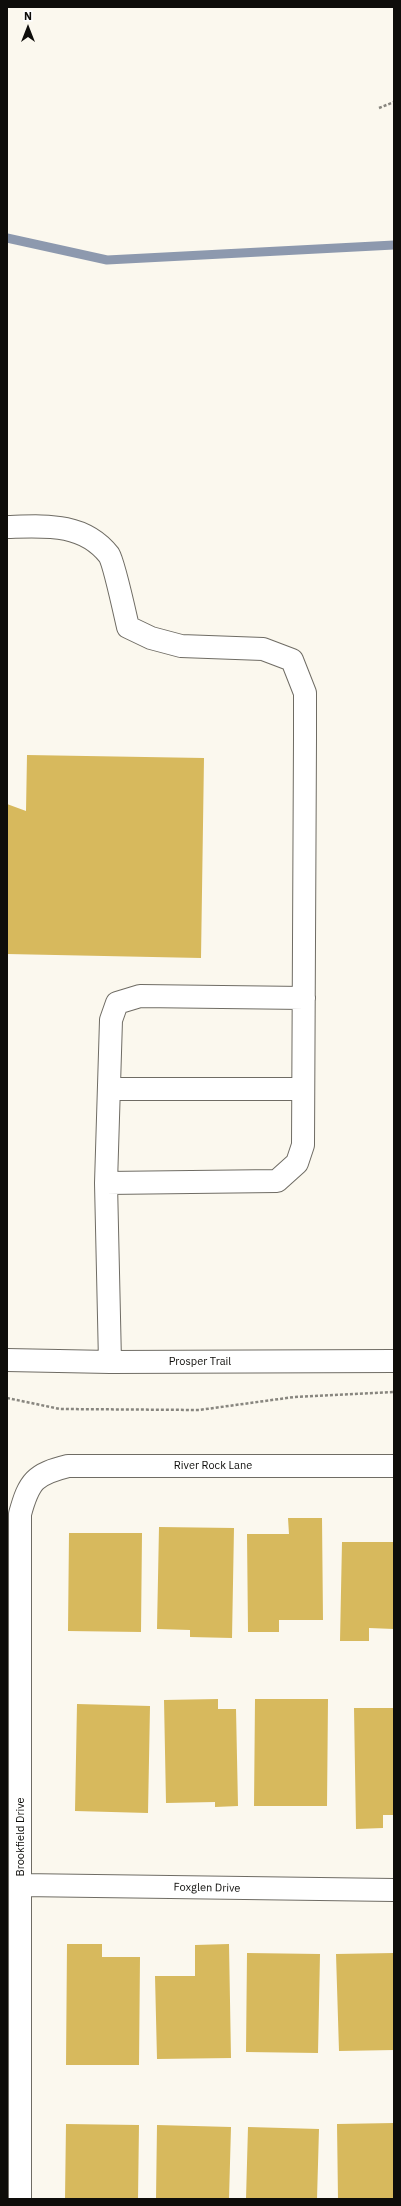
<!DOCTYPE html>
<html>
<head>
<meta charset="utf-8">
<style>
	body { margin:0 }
	#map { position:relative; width:401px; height:2206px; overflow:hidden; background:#fbf8ee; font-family:"IBM Plex Sans",sans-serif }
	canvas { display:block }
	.frame { position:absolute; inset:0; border:8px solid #0e0d0a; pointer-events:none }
	.north { position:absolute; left:8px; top:8px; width:40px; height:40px; -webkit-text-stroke:3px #fff; paint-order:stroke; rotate:0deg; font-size:11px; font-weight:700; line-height:16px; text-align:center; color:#0e0d0a }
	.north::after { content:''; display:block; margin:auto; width:14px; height:18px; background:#0e0d0a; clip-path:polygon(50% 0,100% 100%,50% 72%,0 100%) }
</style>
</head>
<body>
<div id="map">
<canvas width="401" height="2206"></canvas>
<div class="frame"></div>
<div class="north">N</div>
</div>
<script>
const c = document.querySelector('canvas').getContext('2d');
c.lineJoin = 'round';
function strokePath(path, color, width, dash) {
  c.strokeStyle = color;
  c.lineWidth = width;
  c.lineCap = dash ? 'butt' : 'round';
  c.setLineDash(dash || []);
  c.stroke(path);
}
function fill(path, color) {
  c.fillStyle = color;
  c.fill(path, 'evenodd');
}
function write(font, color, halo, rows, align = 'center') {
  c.font = font + ' "IBM Plex Sans",sans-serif';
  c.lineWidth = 4;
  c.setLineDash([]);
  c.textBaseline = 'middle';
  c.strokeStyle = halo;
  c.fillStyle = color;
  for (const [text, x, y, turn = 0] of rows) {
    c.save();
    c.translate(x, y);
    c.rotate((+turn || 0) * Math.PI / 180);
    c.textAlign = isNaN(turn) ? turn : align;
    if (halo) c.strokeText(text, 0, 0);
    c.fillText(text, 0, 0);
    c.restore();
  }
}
const stream = new Path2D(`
	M7,238L107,260L394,245`);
const building = new Path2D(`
	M27,755L204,758L201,958L7,954V804L26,811Z
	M288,1518H322L323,1620H279V1632H248L247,1534H289Z
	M159,1527L234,1528L232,1638L190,1637V1630L157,1629Z
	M69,1533H142L141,1632L68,1631Z
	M342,1542H394V1629L369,1628V1641H340Z
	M218,1699V1709H236L238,1806L215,1807V1802L166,1803L164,1700Z
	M255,1699H328L327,1806H254Z
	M77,1704L150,1706L148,1813L75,1811Z
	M354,1708H394V1815H383V1828L356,1829Z
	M67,1944H102V1957H140L139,2065H66Z
	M229,1944L231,2058L157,2059L155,1976H195V1945Z
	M247,1953L320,1954L318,2053L246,2052Z
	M394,1953V2050L339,2051L336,1954Z
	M394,2123V2199H338L337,2124Z
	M66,2124L139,2125L138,2199H65Z
	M157,2125L231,2127L229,2199H156Z
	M248,2127L319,2129L317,2199H246Z`);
const path = new Path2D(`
	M379,108L394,102
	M7,1398L60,1409L199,1410L294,1397L394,1392`);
const minor = new Path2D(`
	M7,527C44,526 83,522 109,555C114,563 125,614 128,627L151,638L181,646L263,649L292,660L305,693V738L303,1145L297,1163L277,1181L106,1183L111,1020L117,1003L140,996L304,998
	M109,1089H303
	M106,1183L110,1362
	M7,1360L110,1362L394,1361
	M21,1885L394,1890
	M20,2199V1514C29,1481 35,1474 68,1466H394`);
const streetNames = [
	["Prosper Trail",200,1362],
	["River Rock Lane",213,1466],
	["Brookfield Drive",21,1837,-90],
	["Foxglen Drive",207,1888,1]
];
strokePath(stream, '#8d99ae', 9);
fill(building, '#d7b95d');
strokePath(minor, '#6f6c64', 24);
strokePath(path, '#88867f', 2.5, [3, 2]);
strokePath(minor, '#fff', 22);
write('11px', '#0e0d0a', '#fff', streetNames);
</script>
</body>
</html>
